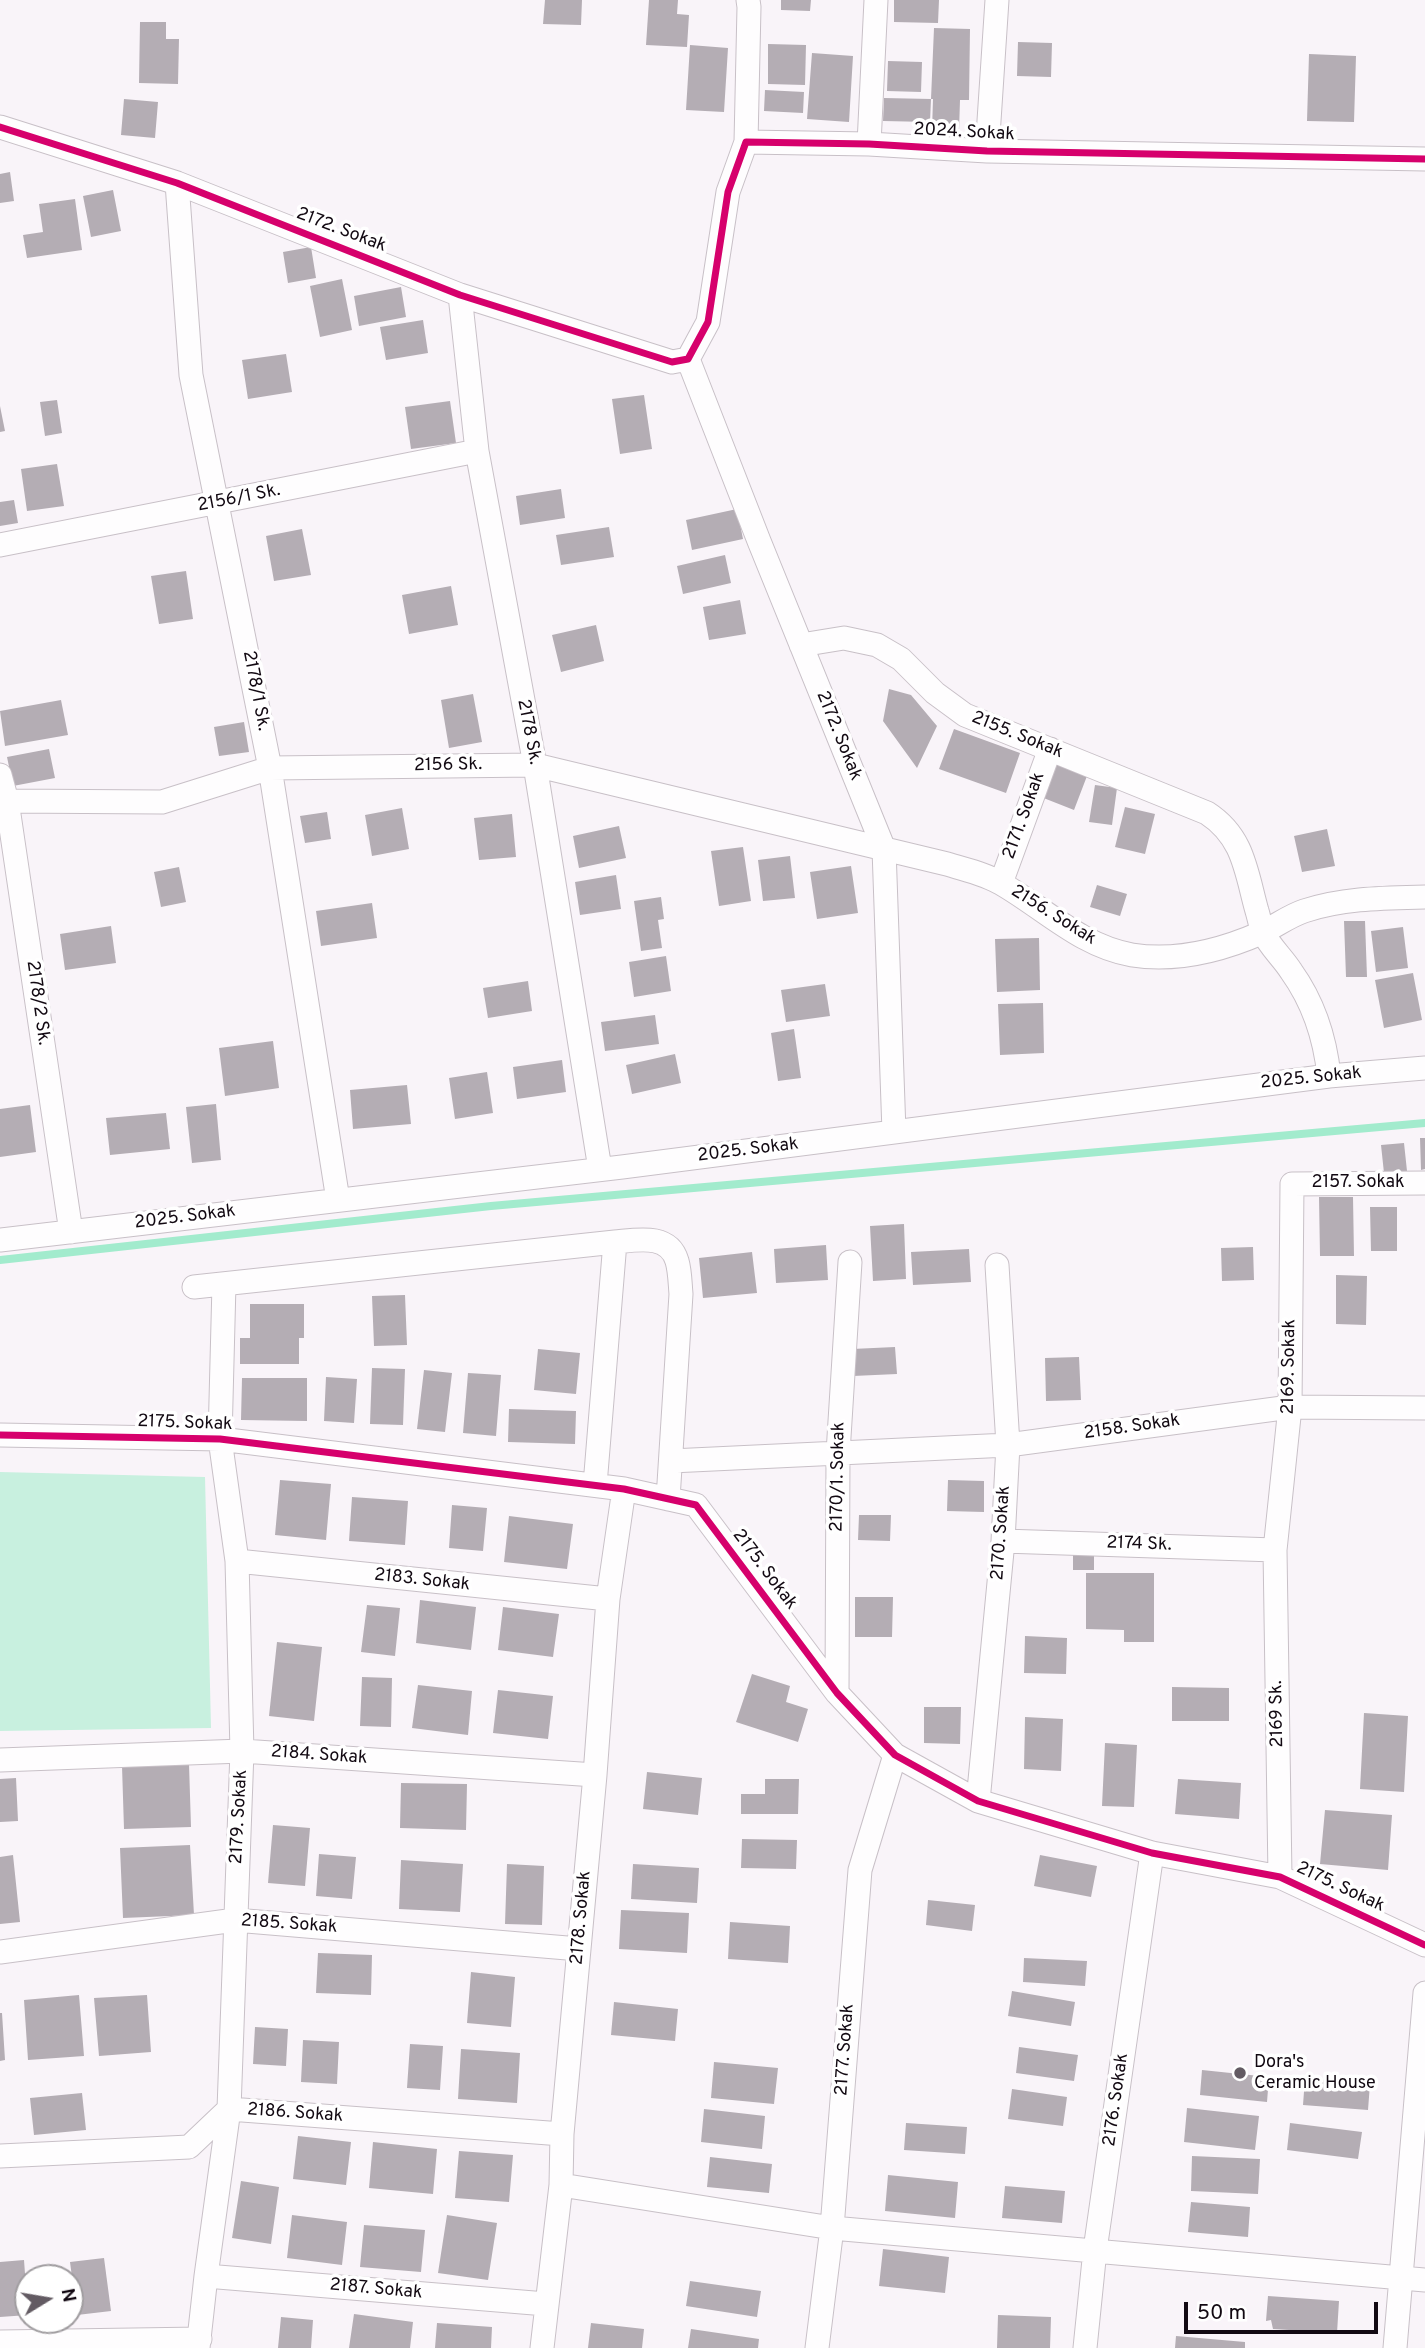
<!DOCTYPE html>
<html>
<head>
<meta charset="utf-8">
<style>
	body { margin:0 }
	#map { position:relative; width:1425px; height:2348px; overflow:hidden; background:#f9f4f9; font-family:Overpass,sans-serif }
	canvas { display:block }
	.north { position:absolute; left:14px; top:2264px; width:70px; height:70px; box-sizing:border-box; background:#fff; border:2px solid #a09da0; border-radius:50%; rotate:79deg; font-size:19px; font-weight:700; line-height:28px; text-align:center; color:#120912 }
	.north::after { content:''; display:block; margin:auto; width:24px; height:32px; background:#635b63; clip-path:polygon(50% 0,100% 100%,50% 72%,0 100%) }
	.scale { position:absolute; left:1184px; top:2302px; width:194px; height:32px; box-sizing:border-box; border:4px solid #120912; border-top:0; padding-left:9px; font-size:21px; line-height:24px; white-space:nowrap; color:#120912; -webkit-text-stroke:5px #fff; paint-order:stroke }
</style>
</head>
<body>
<div id="map">
<canvas width="1425" height="2348"></canvas>
<div class="north">N</div>
<div class="scale">50 m</div>
</div>
<script>
const c = document.querySelector('canvas').getContext('2d');
c.lineJoin = 'round';
function fill(path, color) {
  c.fillStyle = color;
  c.fill(path, 'evenodd');
}
function strokePath(path, color, width, dash) {
  c.strokeStyle = color;
  c.lineWidth = width;
  c.lineCap = dash ? 'butt' : 'round';
  c.setLineDash(dash || []);
  c.stroke(path);
}
function write(font, color, halo, rows, align = 'center') {
  c.font = font + ' Overpass,sans-serif';
  c.lineWidth = 7;
  c.setLineDash([]);
  c.textBaseline = 'middle';
  c.strokeStyle = halo;
  c.fillStyle = color;
  for (const [text, x, y, turn = 0] of rows) {
    c.save();
    c.translate(x, y);
    c.rotate((+turn || 0) * Math.PI / 180);
    c.textAlign = isNaN(turn) ? turn : align;
    if (halo) c.strokeText(text, 0, 0);
    c.fillText(text, 0, 0);
    c.restore();
  }
}
const green = new Path2D(`
	M0,1472L205,1477L211,1728L0,1731Z`);
const stream = new Path2D(`
	M0,1260L491,1206L1425,1123`);
const building = new Path2D(`
	M545,0H582L581,25L543,24Z
	M649,0H678L677,14L689,15L687,47L646,45Z
	M781,0H811L810,11L781,10Z
	M894,0H939L938,23L894,22Z
	M140,22H166V39H179L178,84L139,83Z
	M934,28L970,29L969,100H960L959,131L932,130L933,99H931Z
	M1018,42L1052,43L1051,77L1017,76Z
	M768,44L806,45L805,85L768,84Z
	M690,45L728,48L724,112L686,110Z
	M812,53L853,56L849,122L807,119Z
	M1309,54L1356,56L1354,122L1307,121Z
	M888,61L922,62L921,92L887,91Z
	M765,90L804,92L803,113L764,111Z
	M884,98L931,99L930,122L883,121Z
	M124,99L158,102L155,138L121,135Z
	M10,172L14,201L0,203V174Z
	M113,190L121,231L91,237L83,196Z
	M75,199L82,250L27,258L23,235L43,232L39,204Z
	M311,247L316,278L288,283L283,252Z
	M342,279L352,330L320,337L310,286Z
	M401,287L406,317L359,326L354,296Z
	M423,320L428,353L386,360L380,327Z
	M286,354L292,392L248,399L242,360Z
	M644,395L652,449L620,454L612,399Z
	M57,400L62,433L45,436L40,402Z
	M450,401L456,443L411,449L405,407Z
	M0,406L5,431L0,432Z
	M57,464L64,506L27,511L21,469Z
	M561,489L565,518L520,525L516,496Z
	M14,500L18,523L0,526V502Z
	M737,509L743,539L692,550L686,520Z
	M609,527L614,557L561,565L556,535Z
	M302,529L311,575L274,581L266,536Z
	M725,555L731,583L683,594L677,566Z
	M186,571L193,619L159,624L151,576Z
	M451,586L458,625L409,634L402,595Z
	M740,600L746,634L709,640L703,607Z
	M596,625L604,661L561,672L552,635Z
	M889,689L911,695L937,726L917,768L883,721Z
	M473,694L482,742L449,748L441,700Z
	M61,700L68,735L5,746L0,711Z
	M244,722L249,752L219,756L214,727Z
	M954,729L1020,753L1006,793L939,769Z
	M49,749L55,778L13,786L7,757Z
	M1055,763L1087,776L1074,810L1041,797Z
	M1095,785L1117,788L1112,825L1089,822Z
	M1125,807L1155,814L1145,854L1115,847Z
	M402,808L409,849L372,856L365,815Z
	M327,812L331,839L305,843L300,816Z
	M512,814L516,857L479,860L474,818Z
	M619,826L626,858L579,868L573,836Z
	M1327,829L1335,866L1302,872L1294,836Z
	M743,847L751,901L719,906L711,851Z
	M790,856L795,898L763,901L758,860Z
	M851,866L858,913L817,919L810,872Z
	M179,867L186,902L161,907L154,872Z
	M616,875L621,909L580,915L575,882Z
	M1097,885L1127,894L1120,916L1090,907Z
	M661,897L664,919L658,920L662,948L641,951L634,901Z
	M372,903L377,938L321,946L316,911Z
	M1344,921H1365L1367,977H1346Z
	M111,926L116,963L65,970L60,934Z
	M1403,927L1408,968L1376,972L1371,931Z
	M1039,938L1040,990L997,992L995,939Z
	M666,956L671,991L634,997L629,962Z
	M1413,973L1422,1020L1384,1028L1375,980Z
	M528,981L532,1011L488,1018L483,988Z
	M825,984L830,1016L786,1022L781,990Z
	M1043,1003L1044,1053L1000,1055L998,1004Z
	M655,1015L659,1044L605,1051L601,1022Z
	M794,1029L801,1078L778,1081L771,1033Z
	M273,1041L279,1088L225,1096L219,1048Z
	M675,1054L681,1083L632,1094L626,1065Z
	M562,1060L566,1092L517,1099L513,1067Z
	M487,1072L493,1113L455,1119L449,1078Z
	M407,1085L411,1124L353,1129L350,1090Z
	M216,1104L221,1160L192,1163L186,1107Z
	M30,1105L36,1152L0,1157V1109Z
	M166,1113L170,1149L110,1155L106,1118Z
	M1420,1138H1425V1169L1421,1170Z
	M1404,1143L1407,1171L1384,1173L1381,1145Z
	M1319,1197H1353L1354,1256H1320Z
	M1370,1207H1397V1251H1371Z
	M904,1224L906,1279L873,1281L870,1226Z
	M826,1245L828,1280L776,1283L774,1249Z
	M1253,1247L1254,1280L1222,1281L1221,1248Z
	M969,1249L971,1282L913,1285L911,1252Z
	M752,1252L757,1293L703,1298L699,1258Z
	M1336,1275L1367,1276L1366,1325L1336,1324Z
	M405,1295L407,1345L374,1346L372,1296Z
	M250,1304H304V1338H299V1364H240V1338H250Z
	M895,1347L897,1374L853,1376L852,1349Z
	M538,1349L580,1353L576,1394L534,1390Z
	M1079,1357L1081,1400L1046,1401L1045,1358Z
	M372,1368L405,1369L403,1425L370,1424Z
	M424,1370L452,1373L445,1432L417,1429Z
	M468,1373L501,1375L496,1436L463,1433Z
	M326,1377L357,1379L354,1423L324,1421Z
	M242,1378H307V1421L241,1420Z
	M509,1409L576,1411L575,1444L508,1442Z
	M280,1480L331,1484L326,1540L275,1535Z
	M948,1480L984,1481V1512L947,1511Z
	M352,1497L408,1501L405,1545L349,1541Z
	M452,1505L487,1508L483,1551L449,1548Z
	M859,1515H891L890,1541L858,1540Z
	M509,1516L573,1524L567,1569L504,1562Z
	M1073,1549H1094V1570H1073Z
	M1086,1573H1154V1642H1124V1630L1086,1629Z
	M855,1597H893L892,1637H855Z
	M420,1600L476,1607L471,1650L416,1643Z
	M367,1605L400,1608L395,1656L361,1652Z
	M503,1607L559,1614L553,1657L498,1650Z
	M1025,1636L1067,1638L1066,1674L1024,1673Z
	M277,1642L322,1647L314,1721L269,1716Z
	M752,1674L790,1686L786,1702L808,1709L798,1742L736,1722Z
	M362,1677L392,1678L391,1727L360,1726Z
	M418,1685L472,1691L468,1735L412,1728Z
	M1172,1687L1229,1688V1721H1172Z
	M498,1690L553,1696L548,1739L493,1733Z
	M924,1707H961L960,1744L924,1743Z
	M1364,1713L1408,1716L1404,1792L1360,1789Z
	M1025,1717L1063,1719L1061,1771L1024,1769Z
	M1105,1743L1137,1745L1134,1807L1102,1806Z
	M189,1764L191,1827L124,1829L122,1766Z
	M647,1772L702,1778L698,1815L643,1809Z
	M16,1778L18,1821L0,1822V1779Z
	M765,1779H799L798,1814H741V1794H765Z
	M1178,1779L1241,1783L1239,1819L1175,1814Z
	M401,1783L467,1784L466,1830L400,1828Z
	M1325,1810L1392,1815L1388,1870L1320,1864Z
	M273,1825L310,1828L305,1886L268,1883Z
	M742,1839L797,1840L796,1869L741,1868Z
	M190,1845L194,1915L123,1918L120,1848Z
	M319,1854L356,1857L352,1899L316,1896Z
	M13,1855L20,1922L0,1924V1857Z
	M1040,1855L1097,1866L1091,1897L1034,1886Z
	M401,1860L463,1864L460,1912L399,1909Z
	M507,1864L544,1866L542,1925L505,1924Z
	M633,1864L699,1868L697,1903L631,1899Z
	M928,1900L975,1905L972,1931L926,1925Z
	M621,1910L689,1913L687,1953L619,1949Z
	M730,1922L790,1926L788,1963L728,1959Z
	M318,1953L372,1955L371,1995L316,1993Z
	M1024,1958L1087,1961L1085,1986L1023,1982Z
	M471,1972L515,1977L511,2027L467,2023Z
	M1012,1991L1075,2002L1071,2026L1008,2016Z
	M79,1995L84,2056L28,2060L24,2000Z
	M147,1995L151,2052L99,2056L94,1998Z
	M614,2002L678,2009L675,2041L611,2035Z
	M0,2013H2L5,2060L0,2061Z
	M255,2027L288,2029L286,2066L253,2064Z
	M303,2040L339,2042L337,2084L301,2082Z
	M410,2044L443,2046L440,2090L407,2088Z
	M1019,2047L1078,2055L1074,2081L1016,2073Z
	M461,2049L520,2053L517,2103L458,2099Z
	M714,2062L778,2068L774,2104L711,2098Z
	M1202,2070L1269,2077L1267,2102L1200,2095Z
	M1305,2078L1370,2084L1368,2110L1303,2105Z
	M1012,2089L1067,2097L1063,2126L1008,2119Z
	M82,2093L86,2130L34,2135L30,2098Z
	M1187,2108L1259,2116L1255,2150L1184,2142Z
	M704,2109L765,2116L762,2149L701,2142Z
	M906,2123L967,2127L965,2154L904,2150Z
	M1290,2123L1362,2132L1358,2159L1287,2150Z
	M298,2136L351,2142L346,2185L293,2179Z
	M373,2142L437,2149L433,2194L369,2188Z
	M459,2151L513,2155L509,2202L455,2198Z
	M1192,2156L1260,2159L1258,2194L1191,2191Z
	M710,2157L772,2164L769,2193L707,2187Z
	M888,2175L958,2182L955,2218L885,2211Z
	M241,2181L279,2187L271,2244L232,2238Z
	M1005,2186L1065,2191L1062,2223L1002,2218Z
	M1191,2202L1250,2207L1248,2237L1188,2232Z
	M292,2215L347,2222L342,2265L287,2258Z
	M447,2215L497,2223L488,2280L438,2273Z
	M364,2225L425,2230L421,2272L360,2267Z
	M883,2249L949,2257L945,2293L879,2286Z
	M104,2258L111,2311L77,2315L70,2262Z
	M24,2260L28,2315L0,2317V2262Z
	M690,2281L761,2291L757,2317L686,2306Z
	M1268,2296L1339,2301L1337,2333L1273,2329L1271,2320L1266,2321Z
	M354,2314L413,2322L410,2348H349Z
	M998,2315L1051,2317L1050,2348H997Z
	M281,2317L313,2320L311,2348H278Z
	M437,2323L492,2327L491,2348H435Z
	M591,2323L644,2329L642,2348H588Z
	M691,2329L759,2339L758,2348H688Z
	M1176,2336L1245,2342V2348H1175Z`);
const minor = new Path2D(`
	M0,127L177,183L460,295L672,362L688,359L708,322L728,192L746,142L869,144L987,151L1425,159
	M746,142L749,7L748,0
	M869,144L876,0
	M987,151L997,0
	M177,183L191,375L270,768L338,1200
	M460,295L477,451L535,765L600,1169
	M688,359L759,541L884,849L894,1132
	M0,545L477,451
	M801,645L844,638L877,645L901,659L935,693L965,715L1207,813C1244,837 1246,872 1257,911C1259,917 1260,925 1263,932C1269,946 1283,958 1291,971C1314,1003 1325,1037 1329,1076
	M0,775L7,801L71,1232
	M7,801L162,802L270,768L535,765L947,864C966,870 986,874 1002,884C1045,909 1081,946 1132,955C1177,962 1220,951 1261,933C1276,926 1289,916 1304,911C1343,898 1384,898 1425,897
	M1001,883L1050,749
	M0,1240L622,1167L1329,1076L1425,1068
	M194,1287L615,1242C637,1240 669,1233 677,1261C680,1271 680,1283 681,1294L668,1499
	M0,1435L220,1439L624,1489L696,1505L837,1693L895,1755L978,1801L1152,1853L1280,1877L1425,1945
	M671,1461L1008,1445L1290,1407L1425,1408
	M595,1485L615,1242
	M1003,1541L1275,1550
	M237,1561L608,1599
	M837,1693L838,1453L850,1262
	M0,1760L242,1751L595,1775
	M978,1801L1003,1541L1008,1445L997,1265
	M1280,1877L1275,1550L1290,1407L1292,1184L1425,1183
	M0,1952L235,1920L579,1949
	M0,2156L189,2147L229,2109L562,2134
	M561,2185L832,2228L1425,2280
	M206,2276L546,2304
	M0,2342L200,2339
	M198,2348L206,2276L229,2109L242,1751L237,1561L220,1439L224,1284
	M542,2348L561,2185L562,2134L595,1775L608,1599L624,1489
	M817,2348L832,2228L860,1870L895,1755
	M1085,2348L1095,2250L1152,1853
	M1395,2348L1425,1993`);
const cycleway = new Path2D(`
	M0,127L177,183L460,295L672,362L688,359L708,322L728,192L746,142L869,144L987,151L1425,159
	M0,1435L220,1439L624,1489L696,1505L837,1693L895,1755L978,1801L1152,1853L1280,1877L1425,1945`);
const markers = [
	[1240,2073,7,"#635b63"]
];
const streetNames = [
	["2024. Sokak",964,133,3],
	["2172. Sokak",341,231,21],
	["2156/1 Sk.",239,499,-11],
	["2178/1 Sk.",255,691,79],
	["2178 Sk.",528,732,79],
	["2172. Sokak",838,736,68],
	["2155. Sokak",1017,736,22],
	["2156 Sk.",448,766,-1],
	["2171. Sokak",1025,816,-70],
	["2156. Sokak",1053,916,32],
	["2178/2 Sk.",37,1003,82],
	["2025. Sokak",1311,1079,-6],
	["2025. Sokak",748,1151,-7],
	["2157. Sokak",1358,1183],
	["2025. Sokak",185,1218,-7],
	["2169. Sokak",1290,1367,-89],
	["2175. Sokak",185,1424,2],
	["2158. Sokak",1132,1428,-8],
	["2170/1. Sokak",839,1477,-89],
	["2170. Sokak",1002,1533,-86],
	["2174 Sk.",1139,1545,2],
	["2175. Sokak",764,1570,53],
	["2183. Sokak",422,1581,6],
	["2169 Sk.",1278,1714,-91],
	["2184. Sokak",319,1756,4],
	["2179. Sokak",240,1817,-87],
	["2175. Sokak",1340,1888,25],
	["2178. Sokak",582,1918,-85],
	["2185. Sokak",289,1925,4],
	["2177. Sokak",846,2050,-86],
	["2176. Sokak",1117,2100,-82],
	["2186. Sokak",295,2114,4],
	["2187. Sokak",376,2290,5]
];
const poiNames = [
	["Dora's",1254,2063],
	["Ceramic House",1254,2084]
];
fill(green, '#c8f0df');
strokePath(stream, '#a2ebcd', 8);
fill(building, '#b4adb4');
strokePath(minor, '#c8c0c7', 25);
strokePath(minor, '#fefdfe', 23);
strokePath(cycleway, '#d6006c', 7);
for (const [x, y, r, color] of markers) {
  const dot = new Path2D();
  dot.arc(x, y, r, 0, 2 * Math.PI);
  c.fillStyle = color;
  c.fill(dot);
  strokePath(dot, '#fff', 2.5);
}
write('18px', '#120912', '#fff', streetNames);
write('18px', '#120912', '#fff', poiNames, 'left');
</script>
</body>
</html>
